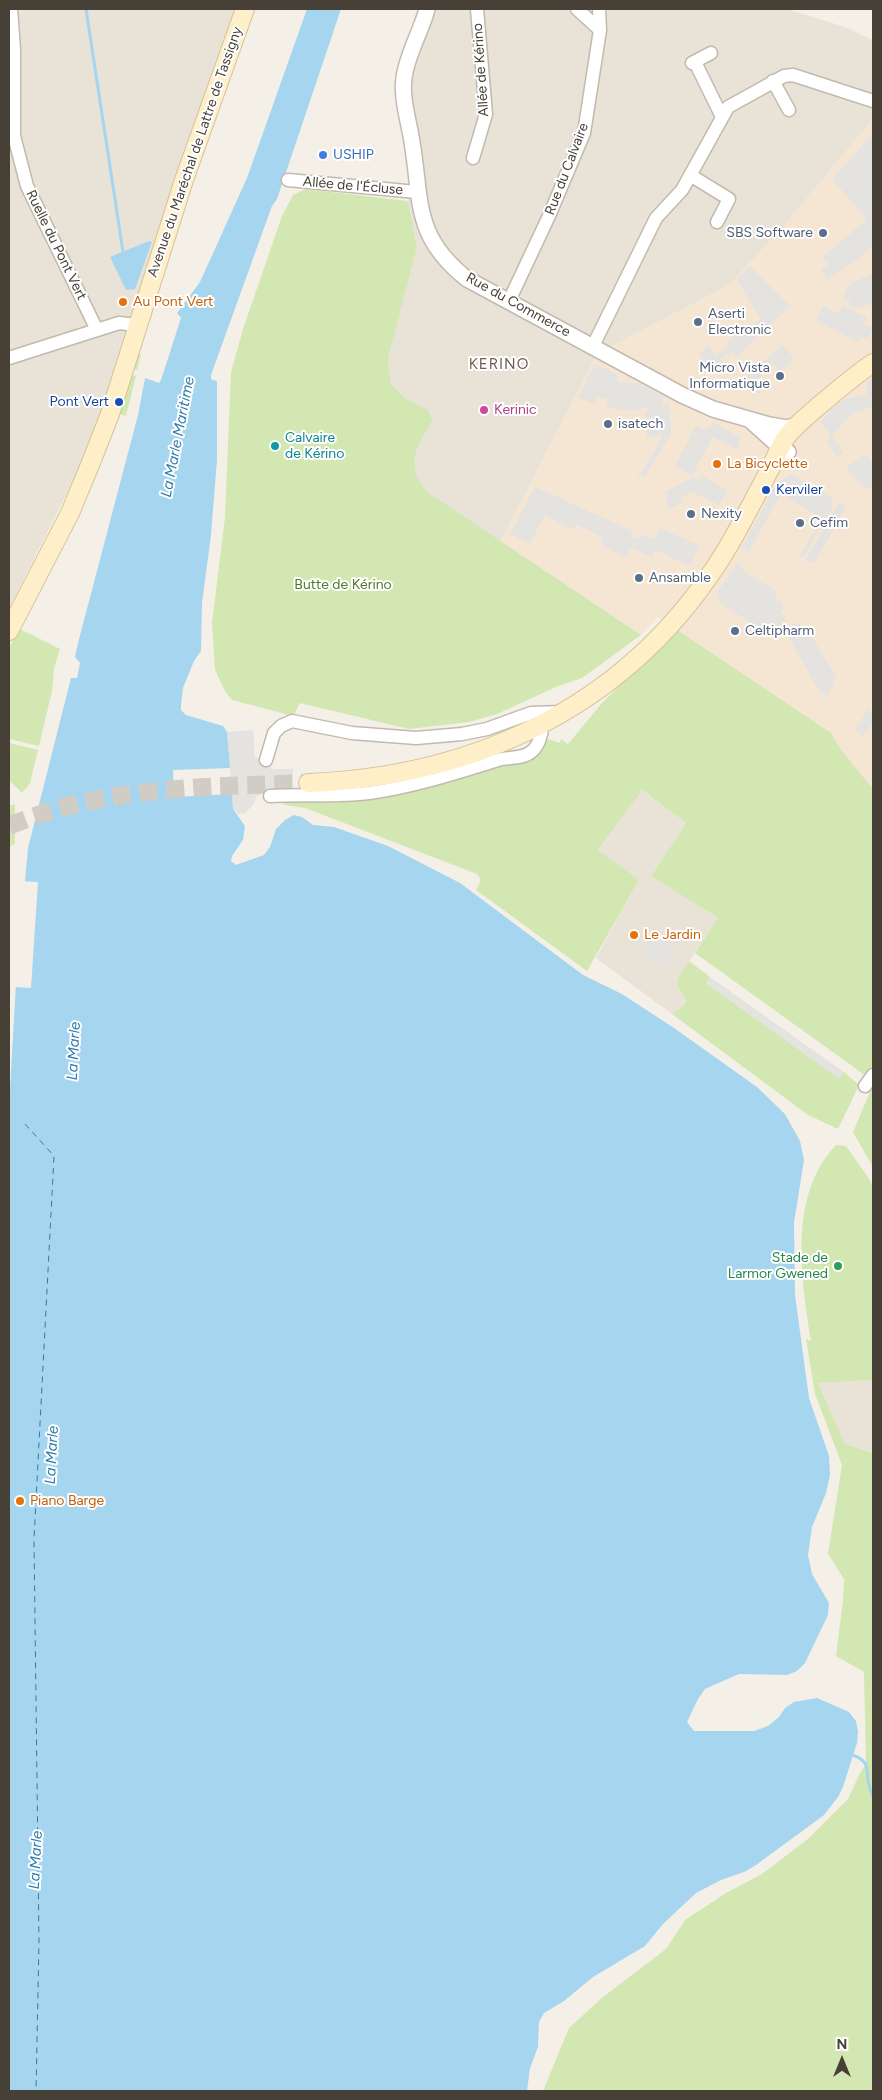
<!DOCTYPE html>
<html>
<head>
<meta charset="utf-8">
<style>
	body { margin:0 }
	#map { position:relative; width:882px; height:2100px; overflow:hidden; background:#f4f0e8; font-family:Figtree,sans-serif }
	canvas { display:block }
	.frame { position:absolute; inset:0; border:10px solid #474037; pointer-events:none }
	.north { position:absolute; left:817px; top:2035px; width:50px; height:50px; -webkit-text-stroke:4px #fff; paint-order:stroke; rotate:0deg; font-size:14px; font-weight:700; line-height:20px; text-align:center; color:#474037 }
	.north::after { content:''; display:block; margin:auto; width:18px; height:22px; background:#474037; clip-path:polygon(50% 0,100% 100%,50% 72%,0 100%) }
</style>
</head>
<body>
<div id="map">
<canvas width="882" height="2100"></canvas>
<div class="frame"></div>
<div class="north">N</div>
</div>
<script>
const c = document.querySelector('canvas').getContext('2d');
c.lineJoin = 'round';
function fill(path, color) {
  c.fillStyle = color;
  c.fill(path, 'evenodd');
}
function strokePath(path, color, width, dash) {
  c.strokeStyle = color;
  c.lineWidth = width;
  c.lineCap = dash ? 'butt' : 'round';
  c.setLineDash(dash || []);
  c.stroke(path);
}
function write(font, color, halo, rows, align = 'center') {
  c.font = font + ' Figtree,sans-serif';
  c.lineWidth = 4;
  c.setLineDash([]);
  c.textBaseline = 'middle';
  c.strokeStyle = halo;
  c.fillStyle = color;
  for (const [text, x, y, turn = 0] of rows) {
    c.save();
    c.translate(x, y);
    c.rotate((+turn || 0) * Math.PI / 180);
    c.textAlign = isNaN(turn) ? turn : align;
    if (halo) c.strokeText(text, 0, 0);
    c.fillText(text, 0, 0);
    c.restore();
  }
}
const residential = new Path2D(`
	M9,9H235L109,396L92,443L9,609Z
	M407,9H787L845,27L873,40V119L777,234L729,285L597,354L500,543L427,492L417,480L413,463L417,446L433,419L428,410L406,399L391,384L388,359L417,246L408,201L410,185L396,91V85L419,10Z
	M641,790L686,823L651,876L718,918L677,979V984L685,995L684,1003L681,1009L672,1014L596,958L639,880L598,851Z
	M873,1380V1453L845,1444L818,1383Z`);
const commercial = new Path2D(`
	M873,118V789L842,751L831,733L658,617L641,635L500,543L597,354L729,285L777,234Z`);
const green = new Path2D(`
	M305,189L408,201L417,247L388,359L391,384L406,399L428,410L433,420C416,448 404,463 427,492L641,635L582,678L556,687L497,714L469,722L409,729L300,703L293,716L232,700L225,691L215,670L212,623L225,517L231,372L244,326L282,216L293,195Z
	M136,353L141,354L137,370L134,369L133,375L136,376L126,416L119,414Z
	M18,628L60,649L54,669L52,691L39,746L9,739V649Z
	M676,629L831,733L842,751L873,789V1081L695,953L718,918L651,876L686,823L642,790L598,850L639,880L587,971L476,890L481,880L477,874L305,808L284,805L281,800C300,799 324,805 342,802C395,795 446,779 498,765C507,762 519,765 528,762C538,758 543,747 545,738L560,743L561,739L568,744L602,703Z
	M9,743L38,750L30,783L22,793L9,780Z
	M15,804V844L9,847V806Z
	M689,961L710,977L706,983L839,1078L844,1072L859,1085L838,1129L808,1115L672,1014C698,999 678,995 677,982C677,976 686,967 689,961Z
	M873,1085V1167L853,1132Z
	M836,1145L846,1146L870,1180L873,1188V1380L818,1383L845,1444L873,1453V2091H543L569,2028L603,1997L666,1949L685,1920L726,1893L762,1874L808,1839L848,1799L860,1773L866,1764L864,1672L836,1656L843,1600L844,1579L828,1554L842,1465L815,1394L806,1339L811,1341C801,1278 788,1195 836,1145Z`);
const parking = new Path2D(`
	M873,134V246L852,264L848,265L828,280L821,270L828,264L823,257L867,219L832,179Z
	M750,266L790,306L736,357L732,352L720,359L724,366L711,374L699,353L709,346L715,355L729,346L727,341L761,319L737,280Z
	M873,273V303L856,309L848,306L850,301L843,298L845,291L853,282Z
	M823,306L839,313L843,306L867,317L864,324L873,328L868,339L862,337L859,342L816,321Z
	M782,345L794,358L781,372L773,364L758,379L765,384L759,394L738,383Z
	M594,364L619,375L617,382L639,383L664,397L661,405L670,404L671,434L645,477L636,475L644,470L663,435L647,437L645,411H650L649,409L638,406V411L613,409L606,406L608,400L598,397L594,404L578,397Z
	M873,376V407L852,414L832,436L843,452L837,457L827,441L831,436L820,422L839,402L847,398L866,395L868,382Z
	M713,422L741,438L737,450L713,437L692,476L675,466L696,425L703,429L710,428Z
	M867,454L873,464V491L858,482L846,467Z
	M790,475L795,476L829,495L833,501L832,508L803,558L799,557L822,518L781,494L749,551L742,547L777,483Z
	M702,476L728,490L719,505L692,492L681,497L684,502L669,509L665,502L668,500L666,491L694,477L700,480Z
	M535,487L633,531L631,537L637,539L640,534L654,540L659,528L699,545L690,566L655,550L652,557L631,548L626,558L601,545L602,537L576,524L572,530L545,515L530,544L510,534Z
	M839,503L846,507L814,564L806,559Z
	M737,563L742,565V570L776,591V602L780,601L783,609L780,612L786,617L782,623L787,627L782,634L776,636L757,625H754L717,601L720,597L716,594Z
	M800,623V628L805,625L837,678L832,680L834,682L827,696L824,695L816,686L787,634L792,624Z
	M868,709L873,712V722L864,736L855,730Z
	M253,730L255,757L271,765V769H293V789H268L256,797L254,804L245,813L238,814L233,809L227,732Z
	M655,931L676,943L662,967L641,956Z
	M710,977L844,1072L839,1079L706,983Z`);
const water = new Path2D(`
	M307,9H341L277,199L272,206L211,375V379L217,381V460L211,535L202,603L201,651L194,661L183,688L181,705V710L186,715L223,726L227,732L230,768L173,770L174,797L232,794L233,809L245,826L243,840L232,856L231,861L236,865L264,855L270,847L276,829L285,820L294,815L302,817L313,825L334,827L388,846L460,883L583,975L622,994L674,1028L757,1087L785,1114L800,1141L804,1160L794,1223L795,1295L809,1398L829,1456L830,1475L826,1493L812,1527L808,1555L812,1574L829,1603L828,1615L805,1663L797,1671L787,1675L739,1674L705,1689L698,1699L687,1722L694,1731H754L768,1726L779,1717L785,1708L794,1702L817,1698L849,1712L856,1721L858,1732L857,1743L843,1787L838,1797L824,1815L756,1865L744,1872L721,1880L696,1893L663,1924L645,1946L593,1977L564,2001L544,2013L539,2022L538,2047L530,2068L527,2091H9V1107L17,966L28,848L71,678H77L80,663L75,657L78,643L138,415L145,378L159,383L161,380L181,318L177,313L200,282L247,178Z
	M149,241L152,242L135,289L126,290L110,257Z`);
const pier = new Path2D(`
	M22,881L38,882L31,988L13,987Z`);
const stream = new Path2D(`
	M86,9L123,252
	M853,1755C872,1763 865,1769 869,1785C869,1789 872,1793 873,1797`);
const ferry = new Path2D(`
	M25,1124L54,1156L34,1539L39,1941L36,2091`);
const secondaryTunnel = new Path2D(`
	M9,826C103,786 207,787 308,783`);
const minor = new Path2D(`
	M11,9L14,49V136L27,186L97,330
	M577,9L600,30
	M695,62L722,117
	M692,63L711,53
	M773,81L789,110
	M473,158L486,114L477,9
	M690,175L729,199L717,222
	M288,180L417,192
	M509,301L549,216L584,133L600,30L599,9
	M593,346L656,218L682,190L728,107L784,76L793,75L873,101
	M9,358L119,323L137,325
	M266,760L274,733L281,726L292,721L352,733L416,738L462,734L487,729L531,713L562,712
	M270,796C303,794 336,797 369,793C413,787 456,773 498,760C508,757 523,759 531,752C539,746 542,734 542,725
	M865,1086L873,1075`);
const tertiary = new Path2D(`
	M427,9C421,32 407,54 404,78C401,98 409,122 412,142C422,202 413,236 467,279L682,395L713,409L769,425L787,428L797,425
	M751,421L780,447L788,452`);
const secondary = new Path2D(`
	M9,631L70,513L90,465L110,414L184,180L245,9
	M308,783C481,776 632,703 725,552C740,527 754,499 768,473C775,460 779,447 787,436C795,426 805,418 814,410C834,393 852,377 873,363`);
const markers = [
	[323,155,5,"#3f7fe0"],
	[823,233,5,"#5c6f8a"],
	[123,302,5,"#e8710a"],
	[698,322,5,"#5c6f8a"],
	[780,376,5,"#5c6f8a"],
	[119,402,5,"#1a4fb4"],
	[484,410,5,"#d1479c"],
	[608,424,5,"#5c6f8a"],
	[275,446,5,"#0f9aa8"],
	[717,464,5,"#e8710a"],
	[766,490,5,"#1a4fb4"],
	[691,514,5,"#5c6f8a"],
	[800,523,5,"#5c6f8a"],
	[639,578,5,"#5c6f8a"],
	[735,631,5,"#5c6f8a"],
	[634,935,5,"#e8710a"],
	[838,1266,5,"#2e9e5b"],
	[20,1501,5,"#e8710a"]
];
const streetNames = [
	["Allée de Kérino",481,70,-94],
	["Avenue du Maréchal de Lattre de Tassigny",195,152,-71],
	["Rue du Calvaire",567,169,-69],
	["Allée de l'Écluse",353,186,5],
	["Ruelle du Pont Vert",56,245,64],
	["Rue du Commerce",518,305,29]
];
const shopNames = [
	["USHIP",333,155]
];
const serviceNames = [
	["SBS Software",813,233,"right"],
	["Aserti",708,314],
	["Electronic",708,330],
	["Micro Vista",770,368,"right"],
	["Informatique",770,384,"right"],
	["isatech",618,424],
	["Nexity",701,514],
	["Cefim",810,523],
	["Ansamble",649,578],
	["Celtipharm",745,631]
];
const foodNames = [
	["Au Pont Vert",133,302],
	["La Bicyclette",727,464],
	["Le Jardin",644,935],
	["Piano Barge",30,1501]
];
const transitNames = [
	["Pont Vert",109,402],
	["Kerviler",776,490,"left"]
];
const hotelNames = [
	["Kerinic",494,410]
];
const cultureNames = [
	["Calvaire",285,438],
	["de Kérino",285,454]
];
const parkNames = [
	["Butte de Kérino",343,585]
];
const leisureNames = [
	["Stade de",828,1258],
	["Larmor Gwened",828,1274]
];
const neighbourhoodNames = [
	["KERINO",499,365]
];
const waterNames = [
	["La Marle Maritime",178,437,-79],
	["La Marle",74,1051,-87],
	["La Marle",52,1455,-87],
	["La Marle",36,1860,-87]
];
fill(residential, '#e8e2d7');
fill(commercial, '#f5e6d4');
fill(green, '#d2e7b2');
fill(parking, '#e5e3e0');
fill(water, '#a6d5ef');
fill(pier, '#f4f0e8');
strokePath(stream, '#a6d5ef', 3);
strokePath(ferry, '#2f7baa', 1, [6, 5]);
strokePath(secondaryTunnel, '#d1cdc5', 18, [18, 9]);
strokePath(minor, '#c2baae', 15);
strokePath(tertiary, '#c2baae', 18);
strokePath(secondary, '#d3c199', 20);
strokePath(minor, '#fff', 12);
strokePath(tertiary, '#fff', 15);
strokePath(secondary, '#feefc9', 18);
for (const [x, y, r, color] of markers) {
  const dot = new Path2D();
  dot.arc(x, y, r, 0, 2 * Math.PI);
  c.fillStyle = color;
  c.fill(dot);
  strokePath(dot, '#fff', 2);
}
write('14px', '#474037', '#fff', streetNames);
write('14px', '#366cbe', '#fff', shopNames, 'left');
write('14px', '#4e5e75', '#fff', serviceNames, 'left');
write('14px', '#c56008', '#fff', foodNames, 'left');
write('14px', '#164399', '#fff', transitNames, 'right');
write('14px', '#b23c85', '#fff', hotelNames, 'left');
write('14px', '#0d838f', '#fff', cultureNames, 'left');
write('14px', '#4c792b', '#fff', parkNames);
write('14px', '#27864d', '#fff', leisureNames, 'right');
c.letterSpacing = '1px';
write('15px', '#6a5e4e', '#fff', neighbourhoodNames);
c.letterSpacing = '0px';
write('italic 15px', '#2f7baa', '#fff', waterNames);
</script>
</body>
</html>
